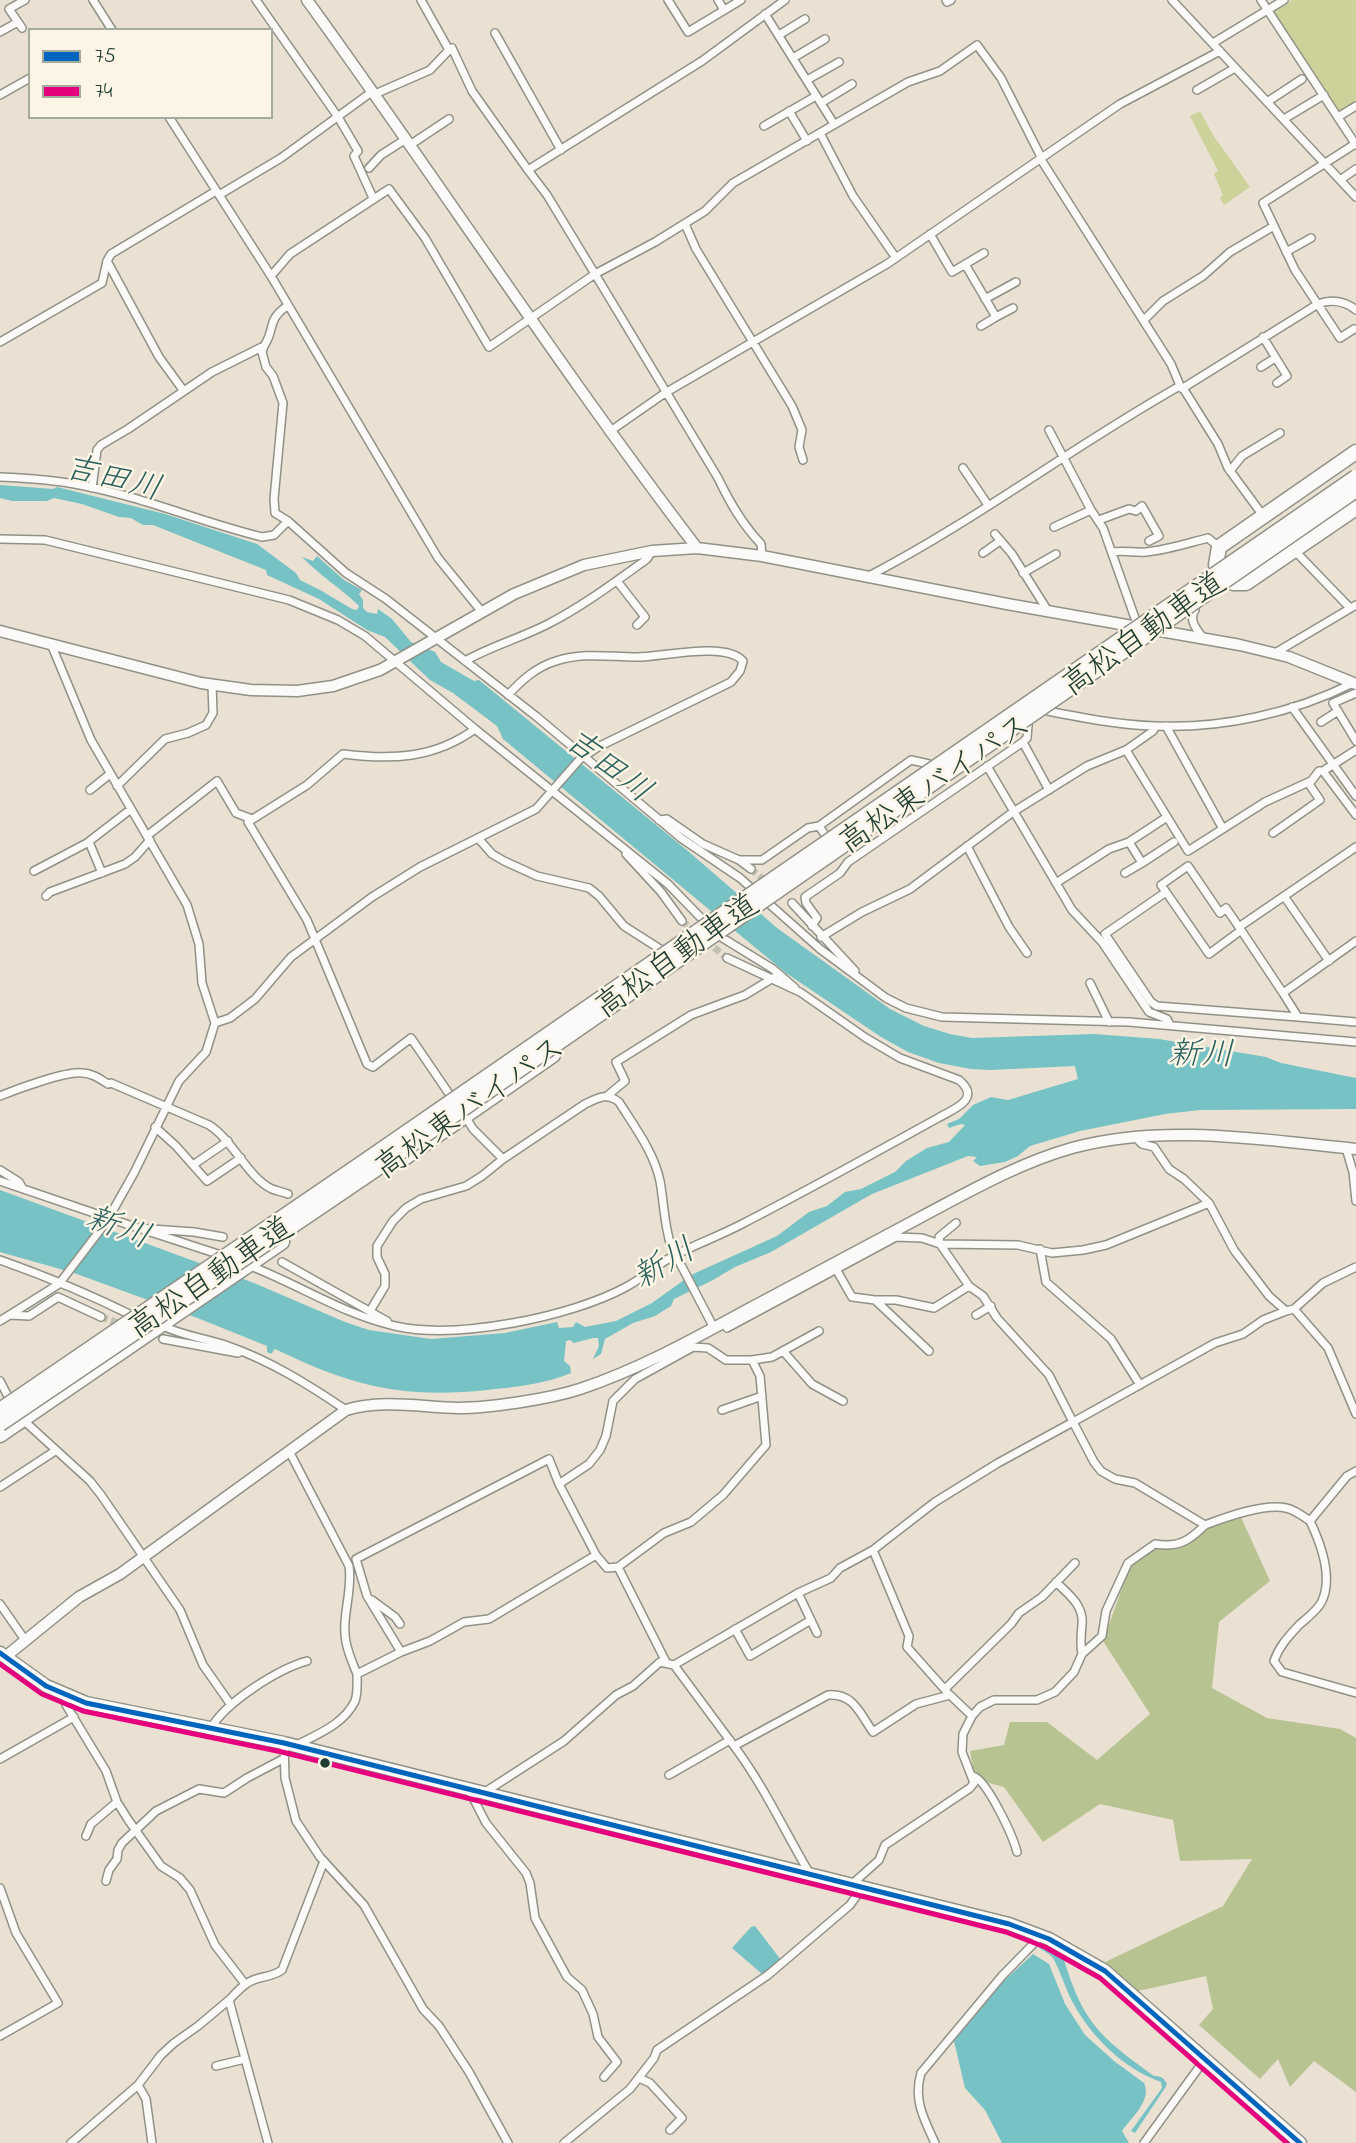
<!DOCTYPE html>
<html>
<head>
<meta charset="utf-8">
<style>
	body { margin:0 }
	#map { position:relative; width:1356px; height:2143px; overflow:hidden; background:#eae1d2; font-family:"Indie Flower",sans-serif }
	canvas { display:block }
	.legend { position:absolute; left:28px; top:28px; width:245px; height:91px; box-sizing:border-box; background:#fcf5e5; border:2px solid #a4ab9e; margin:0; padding:9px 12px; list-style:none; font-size:21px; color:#1f3d34 }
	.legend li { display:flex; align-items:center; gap:14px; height:35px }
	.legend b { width:35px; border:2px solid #a4ab9e }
</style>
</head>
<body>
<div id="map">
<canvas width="1356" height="2143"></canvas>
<ul class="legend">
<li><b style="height:9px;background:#0065bd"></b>75</li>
<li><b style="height:9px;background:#e5007d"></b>74</li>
</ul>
</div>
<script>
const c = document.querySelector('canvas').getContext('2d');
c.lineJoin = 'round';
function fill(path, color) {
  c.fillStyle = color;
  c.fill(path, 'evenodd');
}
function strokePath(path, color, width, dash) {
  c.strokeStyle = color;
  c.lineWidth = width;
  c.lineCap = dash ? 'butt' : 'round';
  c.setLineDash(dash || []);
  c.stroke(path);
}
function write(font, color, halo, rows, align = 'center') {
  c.font = font + ' "Indie Flower","Klee One",sans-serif';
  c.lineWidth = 5;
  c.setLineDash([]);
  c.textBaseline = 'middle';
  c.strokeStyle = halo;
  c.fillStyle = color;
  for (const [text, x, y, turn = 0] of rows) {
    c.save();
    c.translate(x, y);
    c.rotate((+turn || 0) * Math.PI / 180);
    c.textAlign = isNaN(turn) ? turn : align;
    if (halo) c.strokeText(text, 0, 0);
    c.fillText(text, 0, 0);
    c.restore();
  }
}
const green = new Path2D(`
	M1292,0H1356V104L1337,115L1270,13Z
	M1200,111L1213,135L1250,187L1224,205L1220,198L1223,195L1214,174L1218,171L1190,116Z`);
const forest = new Path2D(`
	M1240,1515L1270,1581L1219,1622L1212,1688L1267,1718L1340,1729L1356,1738V2092L1314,2061L1290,2087L1278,2059L1260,2079L1199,2025L1213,2009L1206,1976L1138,1991L1105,1962L1223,1906L1252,1859L1180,1861L1173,1820L1100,1804L1043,1842L1004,1787L975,1779L970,1751L1004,1745L1010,1722H1047L1097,1760L1150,1714L1103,1641L1134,1555Z`);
const water = new Path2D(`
	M0,485L53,489L57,487L165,514L257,544L296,573L300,580L320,590L352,609L357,610L359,606C342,589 319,575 302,557L313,561L317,556L344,580L362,590L359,594L363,600V608L367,612L377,614L378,609L392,619L411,642L435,652L441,662L474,681L479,680L688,851L777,928L890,1009L924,1026L950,1034L972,1038L1094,1034L1159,1039L1266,1057L1281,1063L1356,1078V1109L1200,1110L1165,1114L1080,1131L1030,1146L1018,1156L1005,1162L980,1166L973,1161L977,1157L968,1156L872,1194L771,1252L735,1267L713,1280L674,1299L671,1306L655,1316L633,1323L605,1339L601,1354L593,1359L599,1346L598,1338H593L574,1343L570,1340L566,1341L564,1361L570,1366L571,1373C545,1384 515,1387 487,1390C403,1399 351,1386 275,1349L271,1354L267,1352V1346L200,1319L74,1273L0,1252V1190L254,1283L345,1322L369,1330L431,1339L505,1333L557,1322L559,1328L573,1327L576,1322L585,1327L616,1321L652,1303L691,1275L777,1236L809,1212L827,1206L845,1192L861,1189L895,1172L906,1161L927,1148L949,1142L965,1125L961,1124L949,1128L947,1124L959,1119L973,1105L991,1097L1008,1100L1078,1079L1075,1066L991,1070L971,1069L939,1063L908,1052L881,1037L786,973L503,739L497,726L453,693L430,680L385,637L367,630L319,599L267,575L266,570L153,525H143L131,518L119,517L82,504L54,498L47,501H12L0,498Z
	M755,1926L781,1960L762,1974L732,1948L751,1927Z
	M1043,1945L1062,1953C1082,2021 1097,2035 1154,2076C1161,2076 1164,2078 1167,2084L1165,2088L1135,2133L1131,2131L1162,2088L1161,2082C1124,2069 1090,2036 1072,2001C1067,1992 1056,1960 1052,1957C1049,1953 1043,1951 1039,1948Z
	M1033,1954L1049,1964L1065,2004L1085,2035L1114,2061L1144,2083C1152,2100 1132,2117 1122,2131L1129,2143H1002L985,2110L965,2088L954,2041L1003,1982Z`);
const streetTunnel = new Path2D(`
	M751,869L767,883
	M682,921L727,958
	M101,1317L124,1325`);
const street = new Path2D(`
	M93,0L112,30
	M256,0L338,117L358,151L354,156L373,198
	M668,0L688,32L741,0
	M718,0L724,10
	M946,0L947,2L951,0
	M1172,0L1356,197
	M1261,0L1356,145
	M765,14L834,124
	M22,28L9,9L25,0
	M0,32L18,22
	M495,33L561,150
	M779,35L805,19
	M1213,43L1284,0
	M452,48L472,91L528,170
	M793,58L825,39
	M807,80L839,62
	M1197,90L1235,68
	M375,94L430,70L449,50L421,0
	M0,95L30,78
	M1267,102L1302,79
	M821,103L852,84
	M789,111L807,141
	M169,117L271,276L438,558L482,612
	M1338,117L1356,106
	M1284,119L1324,95
	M764,126L816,96
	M820,133L853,196L896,258
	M410,145L449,119
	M1040,158L1171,364L1181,388
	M369,168L381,155L406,139
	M1340,180L1356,169
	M219,195L281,158L373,91
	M685,224L696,249L792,406L802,430L799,447L803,460
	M930,234L952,272L984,253
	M1286,252L1311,238
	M107,261L159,357L183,390
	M965,264L996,317L981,326
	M271,276L290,254L389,189L425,238L489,347L595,274L547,195L528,170L702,61L785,0
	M985,299L1016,282
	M996,317L1013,308
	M1144,320L1163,301L1203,276L1230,252L1274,226
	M1354,329L1340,338L1295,270L1263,203L1355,144
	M1263,337L1287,376L1277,383
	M0,342L102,283L107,261L111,254L216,191
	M264,346L262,352L266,367L273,376L283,403L274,499L275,513L288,521L346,573L386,599L537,717L681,838L740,878L820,949L886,998L906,1008L942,1017L1129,1022L1356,1042
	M1261,367L1275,358
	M1183,388L1218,444L1228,468L1264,517
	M1049,430L1091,510L1103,528L1136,621
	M609,432L665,393L887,264L1120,104L1220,51
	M963,468L988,505
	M1230,471L1242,456L1280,433
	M0,477C27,478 54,480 80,485C143,497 201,522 262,537L274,535L288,521
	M92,488L97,450L101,445L128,429L212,372L264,346C276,328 266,321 287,306
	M1099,520L1129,509L1136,511L1142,506L1159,536L1149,541
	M1054,527L1091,510
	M995,534L1012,554L1048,611
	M0,539L45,540L289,600L338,620L365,636L475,729
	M1295,551L1350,608
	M1112,552C1124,550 1134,553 1146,552C1167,550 1188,543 1208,538L1219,547
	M983,553L1000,541
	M762,556L761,544C742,524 730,503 718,478L595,274L655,242L705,211L733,183L908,82L940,71L977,45L1001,78L1041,157
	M1023,573L1056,554
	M867,577C975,521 1072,447 1178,387L1183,388L1318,304C1331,299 1345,301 1356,310
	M617,581L645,617L637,625
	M1195,610C1188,620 1197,630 1204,639
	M1275,653L1356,605
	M465,661C491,646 521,638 548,624C583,606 615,582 647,559L652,551
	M1356,693L1333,703L1356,741
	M1292,707L1356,796
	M1048,711C1083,718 1119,725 1155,726C1221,729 1294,713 1353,683
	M1321,722L1338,711
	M1166,726L1223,829
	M1025,746L1049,790
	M1126,750L1153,731L1155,727
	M1356,750L1323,771L1356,815
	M987,766L1072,910L1102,942L1149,1012L1167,1019L1170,1025
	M117,786L165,739L188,733L206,725L213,713L212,684
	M90,790L110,774
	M659,820L667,819L703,844L739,860L751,869
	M819,826L911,760L929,764
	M1273,833L1320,800L1309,784L1319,771H1323
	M148,835L217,781L236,813L252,819
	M478,838L492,854L504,861L537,876L589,888L599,896L624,926L660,949
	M89,842L102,873
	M1129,842L1142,863L1174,842
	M967,846L1009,927L1027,953
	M1356,847L1239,927L1283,993L1356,941
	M626,854L661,892L682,921
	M740,860H762L808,828L819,826L825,835
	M34,871L87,843L131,809
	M1125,873L1142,863
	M1056,883L1109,849L1129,842L1167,817
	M1166,892L1161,885L1188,866L1220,913L1226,908L1239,927
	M46,896L50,892L125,864L135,857L150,840
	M1284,896L1329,961
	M792,903L855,971
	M812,926L817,918L806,903L805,897L840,873L848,862L1023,742L1027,738L1028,725
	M1240,931L1209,954L1166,892L1105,934L1151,1002L1157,1006L1298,1017
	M721,937L773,969L795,988
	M821,937L862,912L910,889L1013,812L1087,766L1126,750L1188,851L1265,802L1311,781
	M1090,983L1109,1022
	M1283,993L1298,1017L1356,1022
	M215,1023L230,1018L255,999L291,957L372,897L420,867L536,809L580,759L598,747L731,682L740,671L743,661C725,641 663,657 637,657C609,657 584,652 556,661C536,667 522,680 508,695
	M0,1096C17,1089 66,1071 82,1073C92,1073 100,1079 108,1084L111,1083L209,1125C233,1140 248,1178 272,1189C277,1191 283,1192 288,1194
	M607,1096L625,1081L616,1062L691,1015L745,995L773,978
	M454,1101L411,1038L373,1067L367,1064L307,920L248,822L307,785L343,754C391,760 434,759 475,729L668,884L703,920
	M465,1116L473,1129L503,1159
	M155,1127L176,1146L207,1181L241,1158
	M1136,1138L1142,1144L1154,1147L1169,1169L1184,1179L1209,1203L1234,1250L1269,1296L1286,1311L1294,1309
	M1346,1148L1353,1172L1356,1201
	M193,1165L228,1141
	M0,1170L19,1182L22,1187
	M0,1181L138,1228L194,1232L223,1237
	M138,1228L224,1256
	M1040,1249L1046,1282L1111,1339L1140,1385
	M0,1260C45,1276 89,1294 131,1315
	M282,1262L387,1321
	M248,1265C298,1284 342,1314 395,1326C456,1340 571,1317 626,1287C643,1278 658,1264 675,1255C697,1244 721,1235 742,1224C808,1190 873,1154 938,1118C954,1109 982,1099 959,1080L900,1058L866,1038L800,992L727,958
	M1356,1267L1323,1283L1294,1309L1328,1348L1356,1414
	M836,1269L852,1297L875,1300L929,1351
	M875,1300H896L934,1308L969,1286
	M370,1311L385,1286V1274L377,1257V1246L393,1221L406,1208L421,1199L466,1186L482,1176L503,1159L585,1104C598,1098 607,1092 619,1102C634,1126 654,1152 660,1181C664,1203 664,1225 671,1246L714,1328
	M1286,1311L1263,1320L1243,1334L1215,1343L1073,1422L1094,1462L1101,1471L1115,1479L1135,1483L1205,1525C1226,1517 1264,1503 1286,1508C1295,1510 1303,1516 1310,1521
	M10,1315L29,1316L58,1297L101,1317
	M976,1315L991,1306
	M0,1321L59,1284L107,1221L134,1173L179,1081L206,1052L215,1023L202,983L199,944L187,905L91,740L51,644
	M161,1325C182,1336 206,1338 228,1346C271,1361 309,1385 346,1410
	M727,1328L896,1237L922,1238L940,1244L1018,1245L1052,1253L1083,1250L1106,1245L1209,1203
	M163,1339L238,1353
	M783,1351L812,1384L843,1401
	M0,1381L11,1402
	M722,1410L762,1396
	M21,1418L90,1481L101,1495L180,1610L203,1665L231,1705
	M289,1451L349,1566C353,1591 341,1617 346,1642C348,1653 353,1664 357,1674
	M1356,1471L1347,1476L1310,1521C1321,1544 1333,1577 1322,1601C1318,1610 1307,1618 1299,1625C1289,1636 1279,1646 1274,1661L1282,1672L1356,1693
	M0,1487L55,1451
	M873,1550L909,1636L907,1647L947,1692
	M618,1567L607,1568L596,1555L559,1484L589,1464L600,1450L606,1436L613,1401L635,1379L693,1347L708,1348L726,1360H752
	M1056,1582C1069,1595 1084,1605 1082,1625C1081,1636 1080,1643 1082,1654
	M798,1593L817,1633
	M372,1600L395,1617L400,1624
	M0,1604L25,1640
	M735,1629L750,1656L811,1620
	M401,1652L367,1596L356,1559L549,1459L559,1484
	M666,1662L618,1567L664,1533L691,1522L723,1495L766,1445L760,1376L752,1360L772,1357L819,1331
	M674,1665L798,1593L831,1578L840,1568L873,1550L935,1502L998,1463L1073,1422L1049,1375L997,1318L983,1296L969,1286L940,1244L939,1237L956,1223
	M945,1689L1011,1624L1019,1613L1042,1597L1075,1563
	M67,1696L66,1705L106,1771L117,1802L129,1821L161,1866L180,1878L190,1890L215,1945L245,1984
	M211,1728C226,1702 278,1669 307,1661
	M284,1743L285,1778L296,1821L320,1857L364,1905L423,2009L439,2026L469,2072L508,2143
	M297,1745C318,1734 344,1724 355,1701C358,1693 357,1682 357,1674L401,1652L430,1641L464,1622L489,1619L596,1555
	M0,1759L74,1717
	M669,1775L730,1740
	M973,1776C987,1780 1013,1836 1017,1852
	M469,1790L486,1823L526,1873L530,1883L535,1918L567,1977L582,1990L593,2014L598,2037L617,2062L604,2077
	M485,1792L564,1741L616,1695L633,1686L660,1662L674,1665L734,1746
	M86,1836L91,1824L117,1802
	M810,1874C785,1832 764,1786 734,1746L828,1695C854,1693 860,1714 873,1732L916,1704L950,1695L972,1716
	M106,1881L109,1870L117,1859L118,1850L122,1843L156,1811L199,1789L224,1793L247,1778L283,1759
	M851,1885L879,1860L885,1845L970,1788L974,1783L962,1752L963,1734L972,1716L980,1707L994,1700H1037L1055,1692L1074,1672L1082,1654L1102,1636L1106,1611L1128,1563L1155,1544C1178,1548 1189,1541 1205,1525
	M0,1888L16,1933L58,2003L0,2036
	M216,2066L245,2059
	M639,2078L650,2083L682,2118L670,2130
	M71,2143L138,2085
	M152,2143L146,2099L138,2085L161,2055L174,2043L198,2026L229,2000
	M268,2143L229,2000C234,1995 240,1988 246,1984C258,1975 269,1979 282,1970L324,1861
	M564,2143L630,2089L654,2058L657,2050L768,1975L850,1905L862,1888
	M935,2143C924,2119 913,2100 921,2073L1002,1976L1041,1936
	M1144,2143L1205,2059`);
const secondary = new Path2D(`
	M307,0C439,182 561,370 697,548
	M0,631L201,683L251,690L297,691L333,686L380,670L514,594L584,565L652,551L697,548L762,556L1007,604L1240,645L1289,657L1356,684
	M5,1657L79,1597L120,1574L346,1410C381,1399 421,1407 458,1408C490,1408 549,1399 580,1389C637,1370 692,1340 745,1311C804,1280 862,1248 921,1217C970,1191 1019,1163 1072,1148C1164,1123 1263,1140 1356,1149`);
const primary = new Path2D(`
	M0,1653L46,1686L86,1703L284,1743L1009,1924L1049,1939L1105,1971L1300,2143`);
const highway = new Path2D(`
	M1216,565L1219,547L1356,452
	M1233,583H1246L1356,508
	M400,1161L553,1055
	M0,1435L282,1242`);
const highwayBridge = new Path2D(`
	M0,1410L362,1163L1356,477
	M0,1424L369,1174L1356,490`);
const bus1 = new Path2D(`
	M0,1653L46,1686L86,1703L284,1743L1009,1924L1049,1939L1105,1971L1300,2143`);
const bus2 = new Path2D(`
	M0,1664L42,1694L83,1711L282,1752L1006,1932L1045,1947L1100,1978L1287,2143`);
const markers = [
	[325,1763,6,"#1f3d34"]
];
const streetNames = [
	["高松自動車道",1146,637,-35],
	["高松東バイパス",937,787,-34],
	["高松自動車道",679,959,-35],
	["高松東バイパス",472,1111,-35],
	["高松自動車道",213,1281,-34]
];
const waterNames = [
	["吉田川",112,482,14],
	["吉田川",606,769,37],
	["新川",1201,1058,1],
	["新川",117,1231,20],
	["新川",666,1267,-31]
];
fill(green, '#ccd299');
fill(forest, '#b8c392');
fill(water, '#76c2c5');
strokePath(streetTunnel, '#c1c0b2', 7, [7, 3.5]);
strokePath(street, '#909187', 10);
strokePath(secondary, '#909187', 13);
strokePath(primary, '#909187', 15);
strokePath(highway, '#909187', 17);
strokePath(street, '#fcfaf8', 7);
strokePath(secondary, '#fcfaf8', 10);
strokePath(primary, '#fcfaf8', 12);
strokePath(highway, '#fcfaf8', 14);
strokePath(highwayBridge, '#909187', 17, []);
strokePath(highwayBridge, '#fcfaf8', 14);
strokePath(bus1, '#0065bd', 5);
strokePath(bus2, '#e5007d', 5);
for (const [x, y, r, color] of markers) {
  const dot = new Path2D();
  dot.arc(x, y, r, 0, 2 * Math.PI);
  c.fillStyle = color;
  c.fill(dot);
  strokePath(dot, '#fcf5e5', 2.5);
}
write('32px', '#1f3d34', '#fcf5e5', streetNames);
write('italic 33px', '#2a615e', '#fcf5e5', waterNames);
</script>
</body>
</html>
